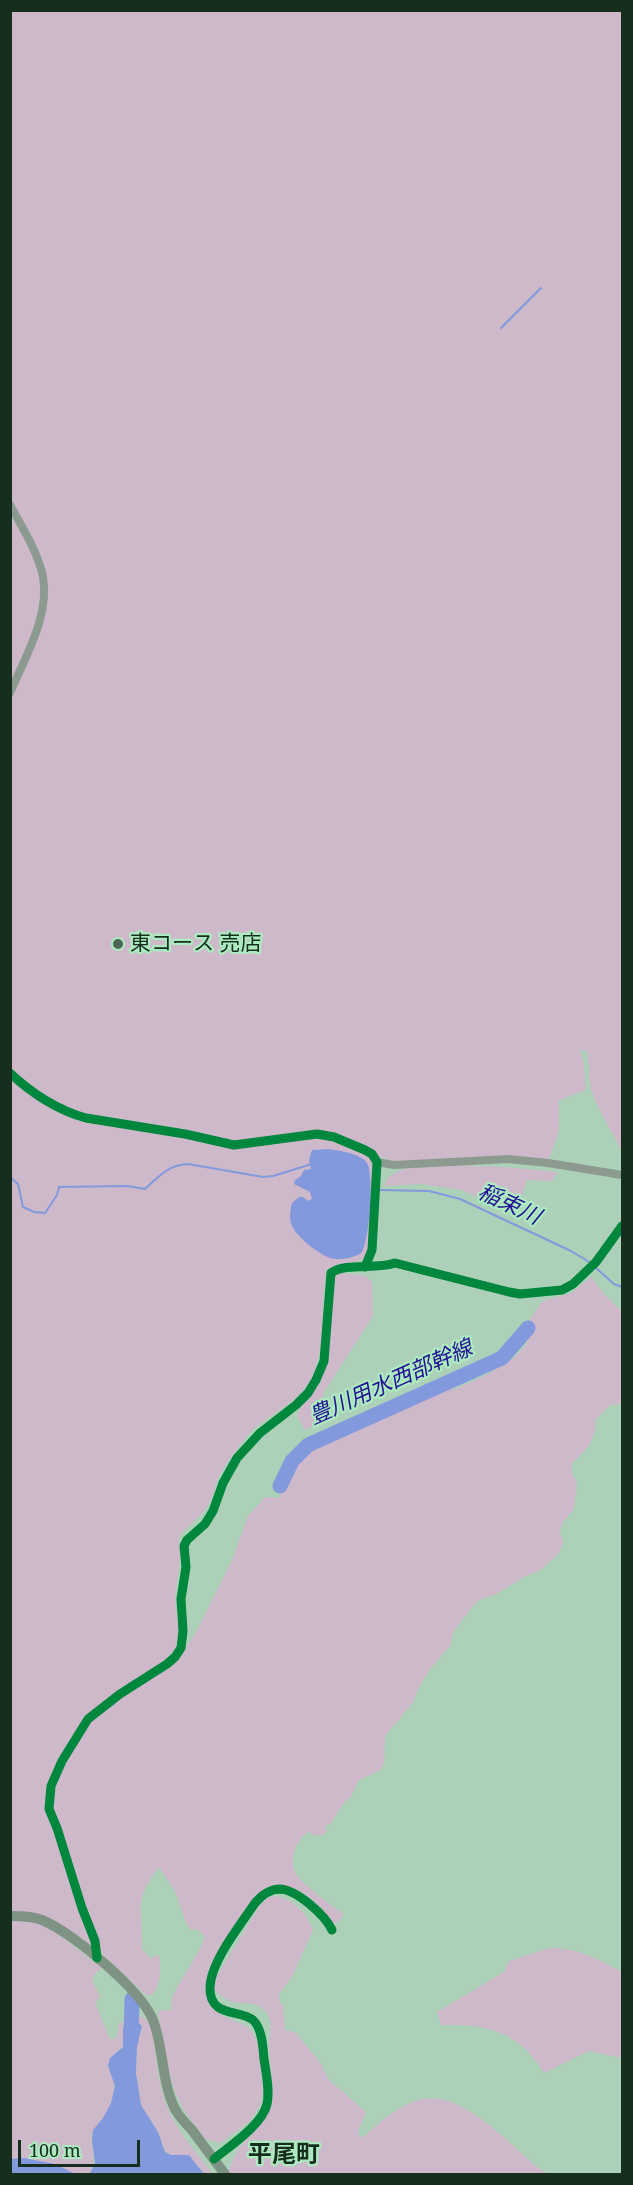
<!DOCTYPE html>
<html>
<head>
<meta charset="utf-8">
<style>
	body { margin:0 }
	#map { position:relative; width:633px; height:2185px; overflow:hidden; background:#add0b8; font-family:"Noto Serif",serif }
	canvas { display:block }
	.frame { position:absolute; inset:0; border:12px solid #152e1e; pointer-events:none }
	.scale { position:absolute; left:18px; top:2140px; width:122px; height:27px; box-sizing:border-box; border:3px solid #152e1e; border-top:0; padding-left:8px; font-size:18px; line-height:21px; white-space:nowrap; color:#152e1e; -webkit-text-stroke:4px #acebc0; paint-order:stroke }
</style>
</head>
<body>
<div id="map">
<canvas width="633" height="2185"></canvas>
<div class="frame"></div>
<div class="scale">100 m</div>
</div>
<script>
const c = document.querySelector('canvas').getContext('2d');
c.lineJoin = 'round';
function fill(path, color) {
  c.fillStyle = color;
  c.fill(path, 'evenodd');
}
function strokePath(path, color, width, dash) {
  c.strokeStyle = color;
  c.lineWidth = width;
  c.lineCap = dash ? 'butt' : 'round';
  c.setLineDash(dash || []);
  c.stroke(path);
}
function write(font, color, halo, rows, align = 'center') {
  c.font = font + ' "Noto Serif","Noto Sans JP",serif';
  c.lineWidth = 4.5;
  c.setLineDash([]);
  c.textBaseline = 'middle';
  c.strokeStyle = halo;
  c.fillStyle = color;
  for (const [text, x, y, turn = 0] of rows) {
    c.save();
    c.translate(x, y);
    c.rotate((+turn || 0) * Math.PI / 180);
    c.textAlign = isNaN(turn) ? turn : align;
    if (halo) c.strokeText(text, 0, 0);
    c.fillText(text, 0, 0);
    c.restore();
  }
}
const green = new Path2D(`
	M11,11H622V1151C612,1132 599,1112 592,1092C587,1078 591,1063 586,1050L580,1051C586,1063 584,1077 586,1090L559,1100V1131L548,1161H394L380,1157L373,1168L368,1258L327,1269C320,1304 327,1344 312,1377C301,1400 276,1411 257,1426C246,1435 223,1467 217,1481C214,1490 212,1499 207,1507C199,1519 188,1525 179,1536L180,1557L175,1599L179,1633L175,1649L164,1662L117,1692L85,1716L47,1793L91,1943L88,1946L60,1924L11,1912Z
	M438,1165L505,1167L557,1172L552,1181L527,1180L515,1214L462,1190L422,1184L384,1186C390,1166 421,1166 438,1165Z
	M341,1273L365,1276L372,1282L373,1316L324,1392L322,1402L327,1419L305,1430L297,1416L301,1407L310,1396L319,1381L333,1277Z
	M591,1277L604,1294L622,1312V1404L610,1405L595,1420C598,1438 585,1452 572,1463V1475L577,1481L574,1509L562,1523L560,1533L563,1543L558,1554L542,1569L524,1577L496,1594L477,1601L453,1632L450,1646L429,1670L416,1693L414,1701L385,1736L384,1764L380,1770L358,1781L351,1797L345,1801L331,1823L325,1827L327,1831L324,1835H314L309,1832C295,1839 287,1863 298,1877C303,1883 335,1910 342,1912L343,1916L338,1922L333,1923C323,1909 308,1891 289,1888C282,1886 273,1889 266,1890L209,1973L216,2010L221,2015L248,2027L256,2038L259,2048L263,2093L261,2104L250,2121L220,2143L205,2139L184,2110L175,2092L169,2071L158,2013L160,2010H172C171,2005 171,2001 173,1996C177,1985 206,1944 204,1936C203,1934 199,1931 197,1929L191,1930L186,1923L175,1891L159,1867C131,1902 144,1911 142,1949L150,1958L159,1955C161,1968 161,1986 152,1995H146L103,1955L52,1807V1797L59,1773L90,1720L181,1654L194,1636L233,1558L248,1516L265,1497L279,1498C287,1475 294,1458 314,1444L451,1384L453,1390C477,1379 541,1355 530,1320L542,1301L572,1293Z
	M274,1896C292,1898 307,1913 313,1930L293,1975L279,1994L280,2002L283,2006L285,2030L295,2032L322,2065L328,2079L366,2112L358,2131L360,2137L365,2136C380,2122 396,2108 415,2101C464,2085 510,2149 547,2174H229L228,2172C231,2164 235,2154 240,2147C249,2134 264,2124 270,2107C276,2089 269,2066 269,2047C269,2036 274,2022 266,2012C252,1995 234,2013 214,1989L215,1979L261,1904L266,1899Z
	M13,1920L38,1923L51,1929L102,1968L94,1975L92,1981L100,1996L95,2003L110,2039L117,2038L119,2024L136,2014L151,2022C156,2051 156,2081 168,2109C178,2133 198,2154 213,2174H204L189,2155H171L165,2152L158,2132L141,2105L136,2073L137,2045L142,2026L137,2021L131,2020L125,2023L123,2028V2046L110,2058C115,2081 118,2095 104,2117C101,2122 95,2126 93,2132C88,2147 99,2155 90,2173C66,2180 38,2157 11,2159L10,1921Z
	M550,1948C581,1949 596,1958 622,1972V2058L589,2051L544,2073C519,2031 487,2024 441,2025L437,2012L504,1972L509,1961Z`);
const water = new Path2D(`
	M329,1149C340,1151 360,1153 367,1163C374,1173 370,1244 361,1253C355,1258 337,1261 330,1258C317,1253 298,1238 292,1226C289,1219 290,1210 292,1203L299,1197H303L308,1201L312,1199L310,1192L294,1184L295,1180L301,1176L304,1170L311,1169L309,1160L312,1150Z
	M131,2020L137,2021L142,2026L137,2045L136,2073L141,2105L158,2132L165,2152L171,2155H189L204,2174H84L90,2173L95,2163L92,2141L93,2130L103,2118L111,2103L115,2086L108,2066L110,2058L123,2047V2028L125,2023Z
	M24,2158L55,2164L75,2174H11V2159Z`);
const stream = new Path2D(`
	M501,328L541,288
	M11,1178L18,1184L23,1207L34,1212L45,1213L57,1195L59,1187L127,1186L145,1189C158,1177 170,1164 188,1164L263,1177L273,1176L312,1164
	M379,1190L429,1191L460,1199L571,1251L591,1263
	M595,1267L614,1284L622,1287`);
const river = new Path2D(`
	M280,1486L292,1461L308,1445L502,1358L528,1328
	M131,2041L132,1999`);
const minor = new Path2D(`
	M10,505C22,527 38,552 43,577C50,616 25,657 10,693
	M10,1073C31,1093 59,1111 86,1118L185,1134L234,1145L317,1134L334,1137L365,1150L372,1154L377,1162L372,1250L365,1267
	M377,1162L394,1165L508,1159L548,1163L622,1175
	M97,1958L95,1941L82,1908L57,1828L49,1809L51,1786L62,1761L88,1719L120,1694L167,1664L175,1657L181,1648L183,1631L181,1599L186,1567L184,1546L187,1540L205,1524L213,1511L223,1483L237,1458L260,1433L296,1405L308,1393L316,1380L324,1361L331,1273C346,1262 376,1270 395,1263L509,1292L520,1294L562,1290L573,1284L596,1262L622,1226
	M214,2159C230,2146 263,2124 267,2104C270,2090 266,2073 264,2059C263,2047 262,2028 253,2020C240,2009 209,2018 210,1987C211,1961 241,1924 255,1903C261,1896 270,1889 280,1889C297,1890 325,1915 332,1930`);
const major = new Path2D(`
	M10,1916C21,1916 32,1916 42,1920C72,1932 141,1990 153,2020C164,2048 161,2081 175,2109C179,2116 186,2124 192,2130C203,2145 214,2160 225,2174`);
const cycleway = new Path2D(`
	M10,1073C31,1093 59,1111 86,1118L185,1134L234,1145L317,1134L334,1137L365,1150L372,1154L377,1162L372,1250L365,1267
	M97,1958L95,1941L82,1908L57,1828L49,1809L51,1786L62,1761L88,1719L120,1694L167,1664L175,1657L181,1648L183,1631L181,1599L186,1567L184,1546L187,1540L205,1524L213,1511L223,1483L237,1458L260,1433L296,1405L308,1393L316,1380L324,1361L331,1273C346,1262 376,1270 395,1263L509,1292L520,1294L562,1290L573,1284L596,1262L622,1226
	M214,2159C230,2146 263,2124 267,2104C270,2090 266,2073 264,2059C263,2047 262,2028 253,2020C240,2009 209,2018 210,1987C211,1961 241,1924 255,1903C261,1896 270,1889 280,1889C297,1890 325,1915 332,1930`);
const markers = [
	[118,944,6,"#4a6754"]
];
const poiNames = [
	["東コース 売店",130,944]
];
const waterNames = [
	["稲束川",509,1205,25],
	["豊川用水西部幹線",391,1383,-24]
];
const quarterNames = [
	["平尾町",284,2155]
];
fill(green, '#ceb9cb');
fill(water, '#8399dd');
strokePath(stream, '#8399dd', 2);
strokePath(river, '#8399dd', 15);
strokePath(minor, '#8c9a90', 8);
strokePath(major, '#7f9385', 10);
strokePath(cycleway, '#00873e', 9);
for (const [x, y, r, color] of markers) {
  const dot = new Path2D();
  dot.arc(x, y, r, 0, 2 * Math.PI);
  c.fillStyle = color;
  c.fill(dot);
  strokePath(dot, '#acebc0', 2);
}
write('21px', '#152e1e', '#acebc0', poiNames, 'left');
write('italic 22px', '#231093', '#acebc0', waterNames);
write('bold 24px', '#152e1e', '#acebc0', quarterNames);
</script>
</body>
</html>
